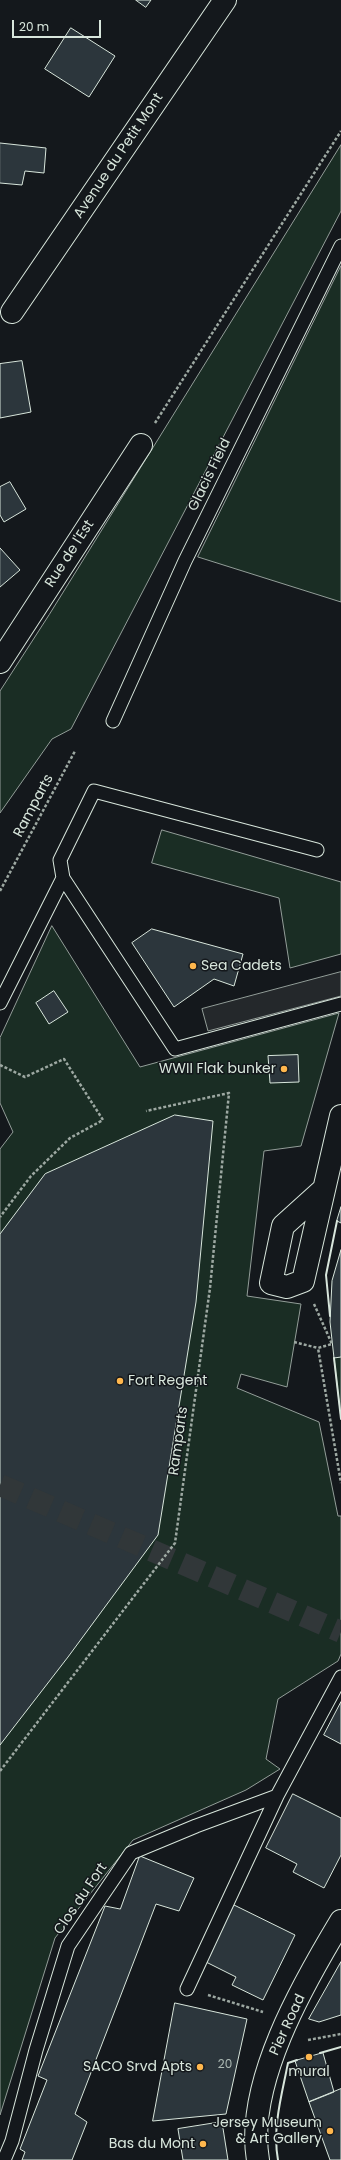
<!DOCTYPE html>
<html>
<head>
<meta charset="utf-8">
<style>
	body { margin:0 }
	#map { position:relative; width:341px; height:2160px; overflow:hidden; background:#14181c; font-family:Poppins,sans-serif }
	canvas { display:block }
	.scale { position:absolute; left:12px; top:20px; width:89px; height:18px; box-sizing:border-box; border:2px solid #d8e6dc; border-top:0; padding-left:5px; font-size:12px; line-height:14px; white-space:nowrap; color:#d8e6dc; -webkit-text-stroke:3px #14181c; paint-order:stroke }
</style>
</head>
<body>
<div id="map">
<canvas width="341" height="2160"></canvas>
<div class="scale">20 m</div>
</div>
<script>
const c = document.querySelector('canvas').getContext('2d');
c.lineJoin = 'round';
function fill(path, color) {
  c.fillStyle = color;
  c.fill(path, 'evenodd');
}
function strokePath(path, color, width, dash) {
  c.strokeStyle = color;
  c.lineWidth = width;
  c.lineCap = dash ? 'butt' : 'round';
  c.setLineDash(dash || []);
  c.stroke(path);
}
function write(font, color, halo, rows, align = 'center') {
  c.font = font + ' Poppins,sans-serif';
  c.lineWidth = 3;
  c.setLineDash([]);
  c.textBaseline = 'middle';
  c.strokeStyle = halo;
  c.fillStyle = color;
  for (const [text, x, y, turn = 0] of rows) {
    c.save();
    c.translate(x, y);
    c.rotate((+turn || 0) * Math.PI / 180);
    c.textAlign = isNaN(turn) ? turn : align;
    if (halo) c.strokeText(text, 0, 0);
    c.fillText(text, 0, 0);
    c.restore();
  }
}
const green = new Path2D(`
	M341,145V211L71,729L52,739L0,813V691L49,615Z
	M341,266V602L198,557Z
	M162,830L341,882V954L290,968L279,898L152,863Z
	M52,926L140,1067L339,1013L301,1146L264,1151L247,1296L301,1304L287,1387L241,1374L237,1388L319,1422L338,1516H341V1654L338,1661L278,1699L266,1759L280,1769L246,1790L133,1840L55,1938L0,2115V1149L13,1132L0,1103V1038Z
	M341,1357V1419L334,1358Z`);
const parking = new Path2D(`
	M341,972V996L208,1031L202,1009Z`);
const building = new Path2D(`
	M136,0H151L146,7Z
	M71,28L115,56L89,97L45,69Z
	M0,143L46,148L44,173L25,171L22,185L0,183Z
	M22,361L31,412L0,418V364Z
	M10,482L26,509L4,522L0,515V487Z
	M0,548L20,570L0,587Z
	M152,929L243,954L234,986L214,979L174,1007L132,943Z
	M54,991L68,1012L49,1024L36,1003Z
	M298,1055L299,1082L270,1083L268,1056Z
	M175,1115L213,1121L196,1302L158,1535L68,1657L0,1745V1234L45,1174Z
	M341,1207V1223L337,1221Z
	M341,1250V1357L334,1358L330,1322L332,1281Z
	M341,1702V1744L324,1735Z
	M293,1794L341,1818V1855L324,1888L293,1872L297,1864L266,1848Z
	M140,1856L194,1878L179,1911L156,1904L75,2114L87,2122L72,2160H22L25,2152L20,2149L47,2080L38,2076L105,1906L120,1909Z
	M234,1905L295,1935L263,2000L232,1985L236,1977L206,1962Z
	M341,1962V2015L319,2022L309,2019Z
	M175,2003L247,2019L226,2114L153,2121Z
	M323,2053L334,2092L309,2102L295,2061Z
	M341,2089V2160H330L309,2102Z
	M222,2122L228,2160H183L178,2129Z`);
const trunkTunnel = new Path2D(`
	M0,1485L341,1632`);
const path = new Path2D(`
	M155,423L341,131
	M0,891L75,751
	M0,1065L25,1077L64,1059L103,1120L70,1138L31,1176L0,1217
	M314,1304L332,1344L318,1348L341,1483
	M294,1342L318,1348
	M0,1771L175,1543L210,1288L229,1093L146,1111
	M208,1995L263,2012
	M308,2040L341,2034`);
const service = new Path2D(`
	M113,721L185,561L341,246
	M63,878L60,860L94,791L317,850
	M0,1003L63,878L175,1049L341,1004
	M187,1989L277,1796L341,1677
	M4,2160L12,2141L36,2050L68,1946L131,1853L196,1826L277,1796`);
const minor = new Path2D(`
	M12,312L225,0
	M0,662L141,445
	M324,1189L283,1226L271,1283L287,1287L303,1281L341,1116`);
const primary = new Path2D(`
	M258,2160C245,2084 303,1984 341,1921`);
const wall = new Path2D(`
	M330,1316L326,1275L337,1221
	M334,1358L341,1419
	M320,2053L341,2047
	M278,2160C272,2128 282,2094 288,2063L297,2060`);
const markers = [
	[193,966,4,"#ffb74d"],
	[284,1069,4,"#ffb74d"],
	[120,1381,4,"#ffb74d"],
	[309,2057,4,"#ffb74d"],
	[200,2067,4,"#ffb74d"],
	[330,2131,4,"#ffb74d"],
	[203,2144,4,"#ffb74d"]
];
const numberNames = [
	["20",225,2065]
];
const streetNames = [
	["Avenue du Petit Mont",119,156,-56],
	["Glacis Field",210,475,-64],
	["Rue de l'Est",70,554,-57],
	["Ramparts",34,806,-62],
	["Ramparts",179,1441,-82],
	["Clos du Fort",81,1899,-56],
	["Pier Road",288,2025,-65]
];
const poiNames = [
	["Sea Cadets",201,966,"left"],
	["WWII Flak bunker",276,1069],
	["Fort Regent",128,1381,"left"],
	["SACO Srvd Apts",192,2067],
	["mural",309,2072,"center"],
	["Jersey Museum",322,2123],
	["& Art Gallery",322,2139],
	["Bas du Mont",195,2144]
];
fill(green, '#1a2d24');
strokePath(green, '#939e99', 1);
fill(parking, '#24282b');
strokePath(parking, '#939e99', 1);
fill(building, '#2c363c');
strokePath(building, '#d8e6dc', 1);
strokePath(trunkTunnel, '#313739', 22, [22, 11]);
strokePath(service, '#d8e6dc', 15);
strokePath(minor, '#d8e6dc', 24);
strokePath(primary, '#d8e6dc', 24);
strokePath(path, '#9da8a2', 2.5, [3, 2]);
strokePath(service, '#14181c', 13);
strokePath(minor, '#14181c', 22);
strokePath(primary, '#14181c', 22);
strokePath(wall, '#d8e6dc', 2);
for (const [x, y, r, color] of markers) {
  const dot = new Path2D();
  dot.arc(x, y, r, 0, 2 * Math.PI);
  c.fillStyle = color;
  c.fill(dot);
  strokePath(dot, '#14181c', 1.5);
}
write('12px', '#adbab4', null, numberNames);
write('14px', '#d8e6dc', '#14181c', streetNames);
write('14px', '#d8e6dc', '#14181c', poiNames, 'right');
</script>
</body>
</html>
